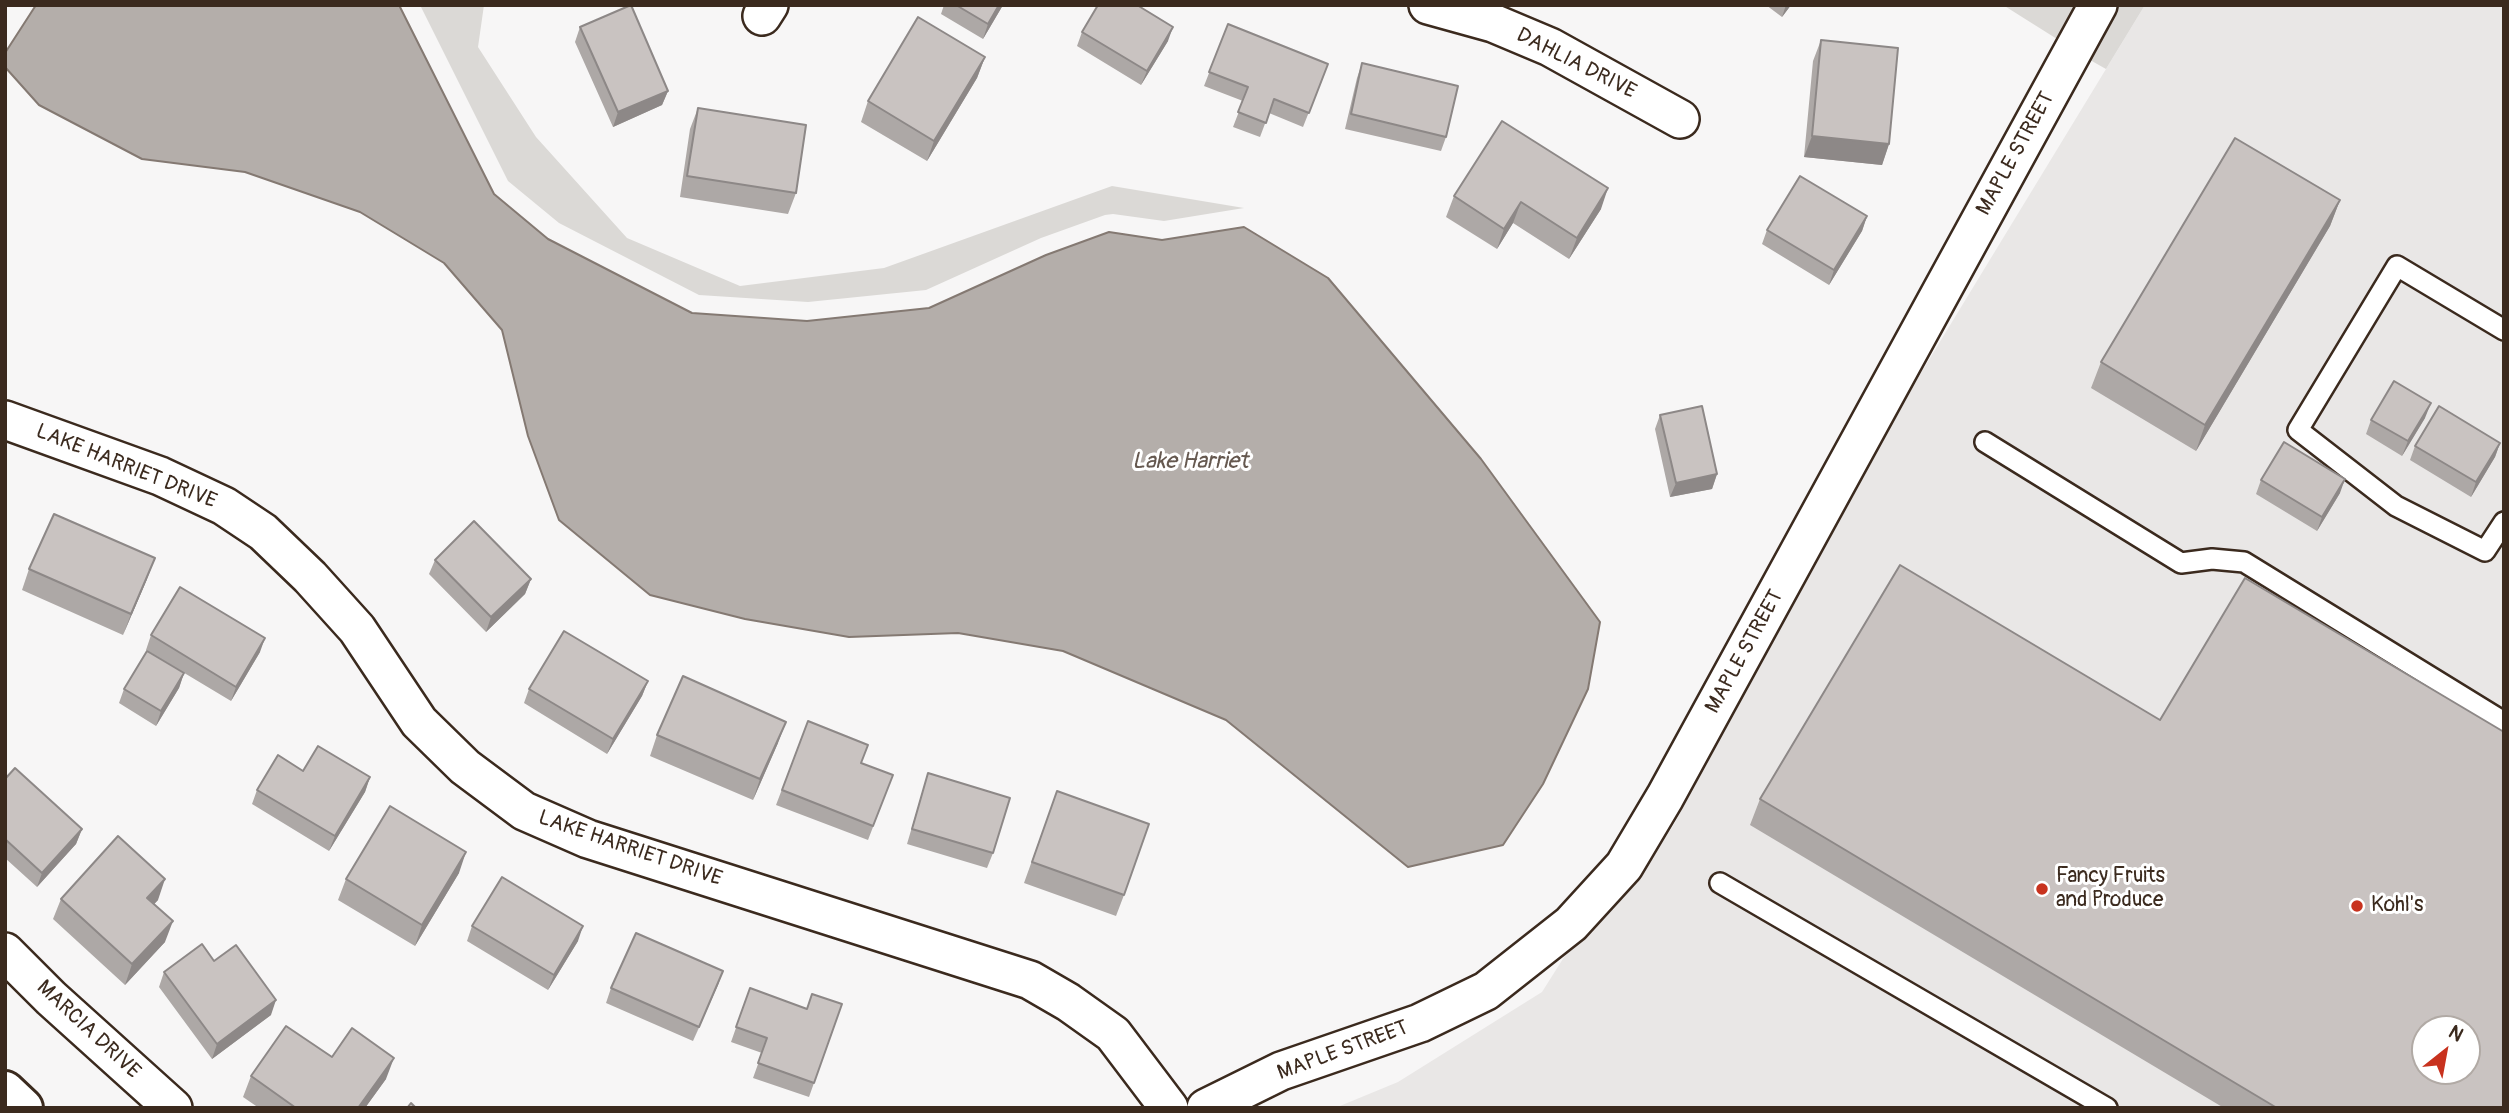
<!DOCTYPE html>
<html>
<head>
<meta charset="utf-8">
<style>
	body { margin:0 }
	#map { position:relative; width:2509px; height:1113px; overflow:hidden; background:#f7f6f6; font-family:Pangolin,sans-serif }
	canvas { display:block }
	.frame { position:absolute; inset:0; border:7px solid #3b2a1e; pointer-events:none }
	.north { position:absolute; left:2411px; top:1015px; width:70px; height:70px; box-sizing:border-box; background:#fff; border:2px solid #b1aaa5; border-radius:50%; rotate:31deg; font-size:19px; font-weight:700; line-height:28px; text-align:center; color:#3b2a1e }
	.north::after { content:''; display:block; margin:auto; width:24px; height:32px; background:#c8321e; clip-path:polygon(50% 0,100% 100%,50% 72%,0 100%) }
</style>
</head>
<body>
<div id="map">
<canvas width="2509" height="1113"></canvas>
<div class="frame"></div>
<div class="north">N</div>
</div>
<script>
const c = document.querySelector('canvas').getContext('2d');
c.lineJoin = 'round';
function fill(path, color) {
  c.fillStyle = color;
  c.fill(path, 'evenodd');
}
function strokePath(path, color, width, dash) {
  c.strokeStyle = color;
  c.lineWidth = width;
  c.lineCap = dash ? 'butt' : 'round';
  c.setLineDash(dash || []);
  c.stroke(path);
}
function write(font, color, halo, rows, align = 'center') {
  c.font = font + ' Pangolin,sans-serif';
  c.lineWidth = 6;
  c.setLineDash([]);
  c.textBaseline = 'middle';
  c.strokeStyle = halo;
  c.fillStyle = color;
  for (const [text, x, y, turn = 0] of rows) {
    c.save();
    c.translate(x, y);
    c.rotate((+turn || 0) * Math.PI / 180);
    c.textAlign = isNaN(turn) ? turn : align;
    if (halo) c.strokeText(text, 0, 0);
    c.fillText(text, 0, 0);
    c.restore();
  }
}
const built = new Path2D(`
	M2145,5H2504V1108H1335L1398,1082L1542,992L1566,954L1585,938L1637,880L1673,826L1913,386ZM2425,1029H2467V1071H2425Z`);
const green = new Path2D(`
	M420,5H484L478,47L536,137L627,238L740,286L884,268L1112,186L1244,208L1164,221L1113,214L1105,215L1041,238L926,290L808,302L699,295L559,223L508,181Z
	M2003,5H2075L2057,39Z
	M2120,5H2145L2106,69L2090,60Z`);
const water = new Path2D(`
	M36,5H399L494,194L548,239L692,313L807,321L929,308L1046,255L1109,232L1162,240L1244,227L1328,278L1481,459L1600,622L1588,689L1543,784L1503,845L1408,867L1226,720L1063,651L958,633L849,637L745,619L650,595L559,520L528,436L502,330L444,263L360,212L245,172L142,159L39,105L5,67V53Z`);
const lane = new Path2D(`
	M2504,330L2397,266L2298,430L2396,506L2485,551L2504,522
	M1985,442L2181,563L2212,559L2244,562L2504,722
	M1720,883L2107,1108`);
const street = new Path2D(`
	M1428,5L1493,23L1550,47L1680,119
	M762,16L769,5
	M5,420L160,476L224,506L263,532L310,577L357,629L419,722L465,767L524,811L588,839L1030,980L1068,1002L1113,1034L1169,1108
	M5,952L51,998L173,1108
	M1206,1108L1281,1071L1420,1023L1486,991L1571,924L1624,866L1665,797L2098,5`);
const primary = new Path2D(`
	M5,1091L23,1108`);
const wall = new Path2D(`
	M944,5H1003L983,39L941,14Z
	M1766,5H1791L1782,17Z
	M1228,24L1328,64L1303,127L1269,113L1260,137L1233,127L1243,101L1204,86Z
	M580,27L668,91L662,105L613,127L575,42Z
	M1082,32L1168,41L1141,85L1077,46Z
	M1821,40L1889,144L1882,165L1804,157L1813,61Z
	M985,57L977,78L927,161L861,122L868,101Z
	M1362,63L1446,137L1441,151L1345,129L1357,78Z
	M698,108L796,193L788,214L680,197L690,129Z
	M1454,196L1601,209L1569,259L1513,223L1497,249L1446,217Z
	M2340,200L2330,226L2196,451L2091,388L2101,362Z
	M1867,216L1862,231L1829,285L1762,244L1767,230Z
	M1660,415L1717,474L1712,489L1670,497L1655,429Z
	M2425,418L2402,456L2366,434L2371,420Z
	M2500,443L2495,457L2471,497L2410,460L2415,446Z
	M2261,480L2340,493L2317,531L2256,494Z
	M435,560L531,579L525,594L486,632L429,574Z
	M29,569L147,579L123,635L22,590Z
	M151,635L260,652L231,701L146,650Z
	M184,673L179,688L156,726L119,703L124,689Z
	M648,681L642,696L607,754L524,703L529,689Z
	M2160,720L2504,1108H2224L1750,825L1760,799Z
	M808,721L861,763L893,775L868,840L776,805Z
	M657,735L778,743L753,800L650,756Z
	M303,771L370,777L365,792L329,851L252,804L257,790Z
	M928,773L993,853L987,868L907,844Z
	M5,779L82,829L76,844L37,887L5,858Z
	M1057,791L1124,895L1116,916L1024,883Z
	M459,873L415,946L338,900L346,879Z
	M61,899L158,900L154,904L165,942L125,985L53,919Z
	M472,926L578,941L548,990L467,941Z
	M214,961L271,1015L212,1059L159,987L164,972Z
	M723,971L693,1041L606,1003L611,988Z
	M750,988L807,1009L842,1004L809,1097L753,1078L762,1053L731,1042Z
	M332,1057L386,1079L365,1108H259L243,1097L251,1076Z`);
const shadedWall = new Path2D(`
	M999,5H1003L983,39L988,24Z
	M1786,5H1791L1782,17Z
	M1173,27L1168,41L1141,85L1147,71Z
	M985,57L977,78L927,161L934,141Z
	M668,91L662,105L613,127L618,112Z
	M1812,136L1889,144L1882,165L1804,157Z
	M1608,188L1601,209L1569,259L1577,238Z
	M2340,200L2330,226L2196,451L2205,425Z
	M1521,202L1513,223L1497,249L1504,229Z
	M1867,216L1862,231L1829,285L1834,270Z
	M2431,403L2425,418L2402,456L2408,441Z
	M2500,443L2495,457L2471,497L2476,482Z
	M1717,474L1712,489L1670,497L1676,483Z
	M2345,479L2340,493L2317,531L2322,517Z
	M155,558L147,579L123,635L131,614Z
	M531,579L525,594L486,632L491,617Z
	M265,638L260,652L231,701L236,687Z
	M184,673L179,688L156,726L161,711Z
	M648,681L642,696L607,754L613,739Z
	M786,722L778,743L753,800L760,779Z
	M370,777L365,792L329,851L335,836Z
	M82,829L76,844L37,887L42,873Z
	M466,852L459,873L415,946L422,925Z
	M165,879L158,900L140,919L147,898Z
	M173,921L165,942L125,985L132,964Z
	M583,926L578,941L548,990L554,975Z
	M723,971L718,985L693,1041Z
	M276,1000L271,1015L212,1059L217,1044Z
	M394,1058L386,1079L365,1108H358Z`);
const building = new Path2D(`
	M631,5L668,91L618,112L580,27Z
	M956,5H999L988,24Z
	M1098,5H1137L1173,27L1147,71L1082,32Z
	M918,17L985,57L934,141L868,101Z
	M1228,24L1328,64L1309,113L1274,99L1266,123L1238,112L1248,87L1209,72Z
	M1821,40L1898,48L1889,144L1812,136Z
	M1362,63L1458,86L1446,137L1351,114Z
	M698,108L806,125L796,193L687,176Z
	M1502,121L1608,188L1577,238L1521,202L1504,229L1454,196Z
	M2235,138L2340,200L2205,425L2101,362Z
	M1800,176L1867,216L1834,270L1767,230Z
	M2394,381L2431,403L2408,441L2371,420Z
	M1702,406L1717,474L1676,483L1660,415Z
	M2439,406L2500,443L2476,482L2415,446Z
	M2284,442L2345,479L2322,517L2261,480Z
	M54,514L155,558L131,614L29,569Z
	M474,521L531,579L491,617L435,560Z
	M1900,565L2160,720L2245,578L2504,732V1108H2277L1760,799ZM2425,1029H2467V1071H2425Z
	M180,587L265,638L236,687L151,635Z
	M564,631L648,681L613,739L529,689Z
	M147,651L184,673L161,711L124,689Z
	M683,676L786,722L760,779L657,735Z
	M808,721L868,745L861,763L893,775L873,826L782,790Z
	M318,746L370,777L335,836L257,790L278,755L303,771Z
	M15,768L82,829L42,873L5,839V779Z
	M928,773L1010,798L993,853L912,829Z
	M1057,791L1149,824L1124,895L1032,862Z
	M390,806L466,852L422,925L346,879Z
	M118,836L165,879L147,898L173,921L132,964L61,899Z
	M502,877L583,926L554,975L472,926Z
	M636,933L723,971L699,1027L611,988Z
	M202,944L214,961L236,945L276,1000L217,1044L164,972Z
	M750,988L807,1009L812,994L842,1004L814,1083L758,1063L767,1038L736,1027Z
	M286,1026L332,1057L352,1028L394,1058L358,1108H296L251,1076Z
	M411,1103L416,1108H407Z`);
const markers = [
	[2042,889,7,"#c8321e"],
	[2357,906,7,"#c8321e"]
];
const streetNames = [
	["DAHLIA DRIVE",1576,64,27],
	["MAPLE STREET",2016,154,-61],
	["LAKE HARRIET DRIVE",126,467,22],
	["MAPLE STREET",1745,652,-61],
	["LAKE HARRIET DRIVE",630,849,19],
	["MARCIA DRIVE",88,1030,43],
	["MAPLE STREET",1343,1051,-20]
];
const poiNames = [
	["Fancy Fruits",2056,877],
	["and Produce",2056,901],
	["Kohl's",2371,906]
];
const waterNames = [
	["Lake Harriet",1190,462]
];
fill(built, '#e9e7e6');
fill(green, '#dbd9d6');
fill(water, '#b4aeaa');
strokePath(water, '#847972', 2);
strokePath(lane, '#3b2a1e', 24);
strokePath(street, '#3b2a1e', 42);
strokePath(primary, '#3b2a1e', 44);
strokePath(lane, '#fff', 19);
strokePath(street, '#fff', 37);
strokePath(primary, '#fff', 38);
fill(wall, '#ada8a6');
fill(shadedWall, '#8d8887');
fill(building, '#c9c3c1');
strokePath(building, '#8d8887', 2);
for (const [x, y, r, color] of markers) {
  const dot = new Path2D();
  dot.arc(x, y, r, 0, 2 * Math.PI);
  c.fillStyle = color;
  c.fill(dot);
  strokePath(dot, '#fff', 2.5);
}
write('21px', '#3b2a1e', '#fff', streetNames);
write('21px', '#3b2a1e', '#fff', poiNames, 'left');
write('italic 23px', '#65584f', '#fff', waterNames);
</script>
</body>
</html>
